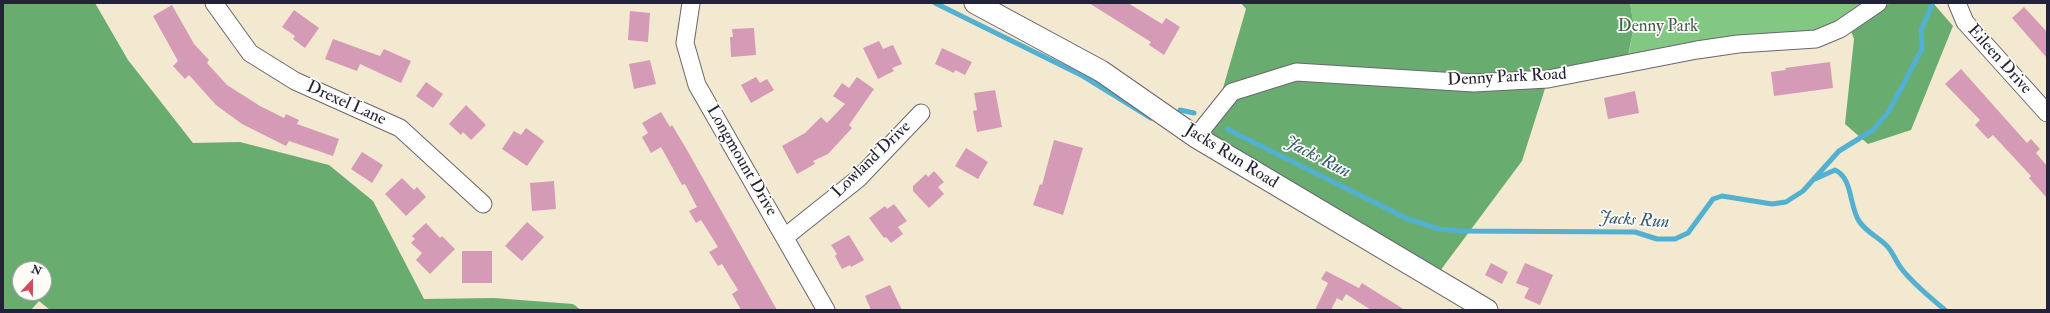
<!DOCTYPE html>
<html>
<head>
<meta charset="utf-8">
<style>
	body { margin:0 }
	#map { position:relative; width:2050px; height:313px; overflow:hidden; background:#f3e8d0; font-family:"IM FELL Double Pica",serif }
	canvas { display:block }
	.frame { position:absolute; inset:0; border:4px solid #22223b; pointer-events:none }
	.north { position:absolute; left:12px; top:261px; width:40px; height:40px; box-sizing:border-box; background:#fdfcf7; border:1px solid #a5a5ac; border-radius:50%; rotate:22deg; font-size:11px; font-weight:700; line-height:16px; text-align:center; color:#22223b }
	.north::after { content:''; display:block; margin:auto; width:14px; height:18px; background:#d1495b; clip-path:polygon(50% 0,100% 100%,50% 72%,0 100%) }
</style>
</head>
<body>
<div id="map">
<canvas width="2050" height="313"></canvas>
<div class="frame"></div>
<div class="north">N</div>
</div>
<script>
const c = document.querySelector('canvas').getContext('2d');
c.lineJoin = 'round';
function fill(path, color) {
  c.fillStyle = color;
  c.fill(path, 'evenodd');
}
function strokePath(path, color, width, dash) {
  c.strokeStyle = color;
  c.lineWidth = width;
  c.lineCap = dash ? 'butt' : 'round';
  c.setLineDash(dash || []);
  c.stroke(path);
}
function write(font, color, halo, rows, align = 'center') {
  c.font = font + ' "IM FELL Double Pica",serif';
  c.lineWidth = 3.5;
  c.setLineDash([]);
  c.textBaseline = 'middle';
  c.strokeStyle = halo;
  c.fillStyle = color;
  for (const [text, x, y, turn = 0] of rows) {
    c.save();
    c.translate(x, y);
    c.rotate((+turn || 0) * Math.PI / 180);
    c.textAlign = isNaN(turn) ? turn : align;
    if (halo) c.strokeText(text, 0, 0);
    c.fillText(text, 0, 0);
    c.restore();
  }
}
const green = new Path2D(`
	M1630,3H1866L1845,19L1814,33L1628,57L1634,27Z`);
const forest = new Path2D(`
	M3,3H95L128,60L193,143L240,142L329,165L373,201L424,299L494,298L573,304L581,310H50L39,301L31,310H3ZM20,269H44V293H20Z
	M1241,3H1630L1634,27L1626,65L1548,79L1522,161L1434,279L1196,137L1231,92L1223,88L1246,9Z
	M1892,3H1933L1953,26L1911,130L1868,144L1845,124L1854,39L1851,31L1883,6Z`);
const stream = new Path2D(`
	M935,3L1083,76L1151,118
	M1180,110L1194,113
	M1227,129L1408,219L1439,229L1463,231L1635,232L1657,239H1675L1688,233L1713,199L1722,196L1772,204L1786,202L1803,191L1839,151L1873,130L1889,111L1922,49L1921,30L1932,5
	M1815,179L1835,170C1853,178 1849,206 1859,221C1866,232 1877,236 1886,245C1893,252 1895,260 1901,268C1913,284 1930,297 1945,310`);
const building = new Path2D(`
	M1089,3H1128L1162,24L1166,18L1180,27L1164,55L1149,45L1151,42Z
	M172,5L194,44L209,60L207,63L227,85L260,106L284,118L286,114L299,120L297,124L339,139L333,156L289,141L286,146L242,124L216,105L189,75L185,79L173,66L178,61L153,16Z
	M2024,7L2047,32V58L2012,18Z
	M294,10L319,28L305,48L293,39L295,36L282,27Z
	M630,11L650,13L648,42L628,40Z
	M754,28L756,55L731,57L730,37H733L732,29Z
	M333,39L380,56L384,49L411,61L401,83L360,64L357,71L325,59Z
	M879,41L883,49L893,45L902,64L892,68L894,71L878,79L863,48Z
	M942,48L972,62L965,75L955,70L954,73L935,64Z
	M650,60L656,84L634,89L629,64Z
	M1830,62L1833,88L1774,96L1771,72L1786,70L1785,68Z
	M1961,69L2027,143L2031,139L2040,149L2036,153L2047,166V198L2029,178L2031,176L1993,135L1988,139L1975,125L1980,120L1945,84Z
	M756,77L760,83L767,79L774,90L751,103L741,85Z
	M857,77L874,89L849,125L852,128L828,154L813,161L815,164L797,174L782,146L805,133L821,117L827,123L845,104L833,96L842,83L849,88Z
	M426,82L443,94L433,108L416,96Z
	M995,90L1002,127L977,132L973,111L977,110L974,93Z
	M1635,91L1639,113L1608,119L1604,98Z
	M466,105L486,125L471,140L463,132L461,135L449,124Z
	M661,112L670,127L672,125L687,150L777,310H741L732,294L738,290L722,264L718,266L709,252L718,247L701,220L696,223L689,211L697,207L685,184L682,185L661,147L651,153L642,137L648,133L642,123Z
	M526,128L544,141L527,166L502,149L514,131L521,135Z
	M1054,140L1083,148L1063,215L1033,205L1040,184L1042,185Z
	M966,148L988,162L978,179L955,166Z
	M362,152L383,165L372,183L351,169Z
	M934,171L944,182L938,187L944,194L929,208L913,191V186L926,174L928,177Z
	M402,178L414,190L417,187L426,197L406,216L385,194Z
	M554,181L556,209L532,211L530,183Z
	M894,204L907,221L898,227L903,234L891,243L886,237L884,238L869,218L885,206L887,209Z
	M527,222L544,237L522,261L505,246Z
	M426,223L440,238L442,236L455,249L430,274L416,260L422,253L411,243L415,239L412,236Z
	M849,235L864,260L851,267L850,265L842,269L835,256L837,254L831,245Z
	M462,251H492V283H462Z
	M1491,263L1508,272L1502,284L1485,275Z
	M1525,263L1553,275L1540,305L1524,298L1529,288L1516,283Z
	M1326,271L1359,288L1362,283L1405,310H1371L1346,294L1342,301L1337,298L1331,310H1315L1328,283L1321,279Z
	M890,285L902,310H871L865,296Z`);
const minor = new Path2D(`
	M214,3L250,53L295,81L400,128L483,204
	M691,3L685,43L697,85L826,310
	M1957,3L1965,22L2047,113
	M1196,137L1232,92L1296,72L1474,83L1548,79L1697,50L1738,44L1816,39L1840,29L1878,3
	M785,237L859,178L921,113`);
const tertiary = new Path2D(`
	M975,3L1101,71L1196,137L1487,310`);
const parkNames = [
	["Denny Park",1658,27]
];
const streetNames = [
	["Eileen Drive",1999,60,48],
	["Denny Park Road",1507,78,-3],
	["Drexel Lane",346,104,24],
	["Jacks Run Road",1231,157,32],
	["Lowland Drive",872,160,-44],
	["Longmount Drive",741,161,60]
];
const waterNames = [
	["Jacks Run",1317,158,27],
	["Jacks Run",1634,221,4]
];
fill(green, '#82c882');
fill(forest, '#69ac70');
strokePath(stream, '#52b0d0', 5);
fill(building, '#d59bb6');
strokePath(minor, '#6b676f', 19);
strokePath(tertiary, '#6b676f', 23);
strokePath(minor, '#fff', 17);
strokePath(tertiary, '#fff', 21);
write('17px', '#445c54', '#fdfcf7', parkNames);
write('17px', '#22223b', '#fdfcf7', streetNames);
write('italic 18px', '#355b77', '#fdfcf7', waterNames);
</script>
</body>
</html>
